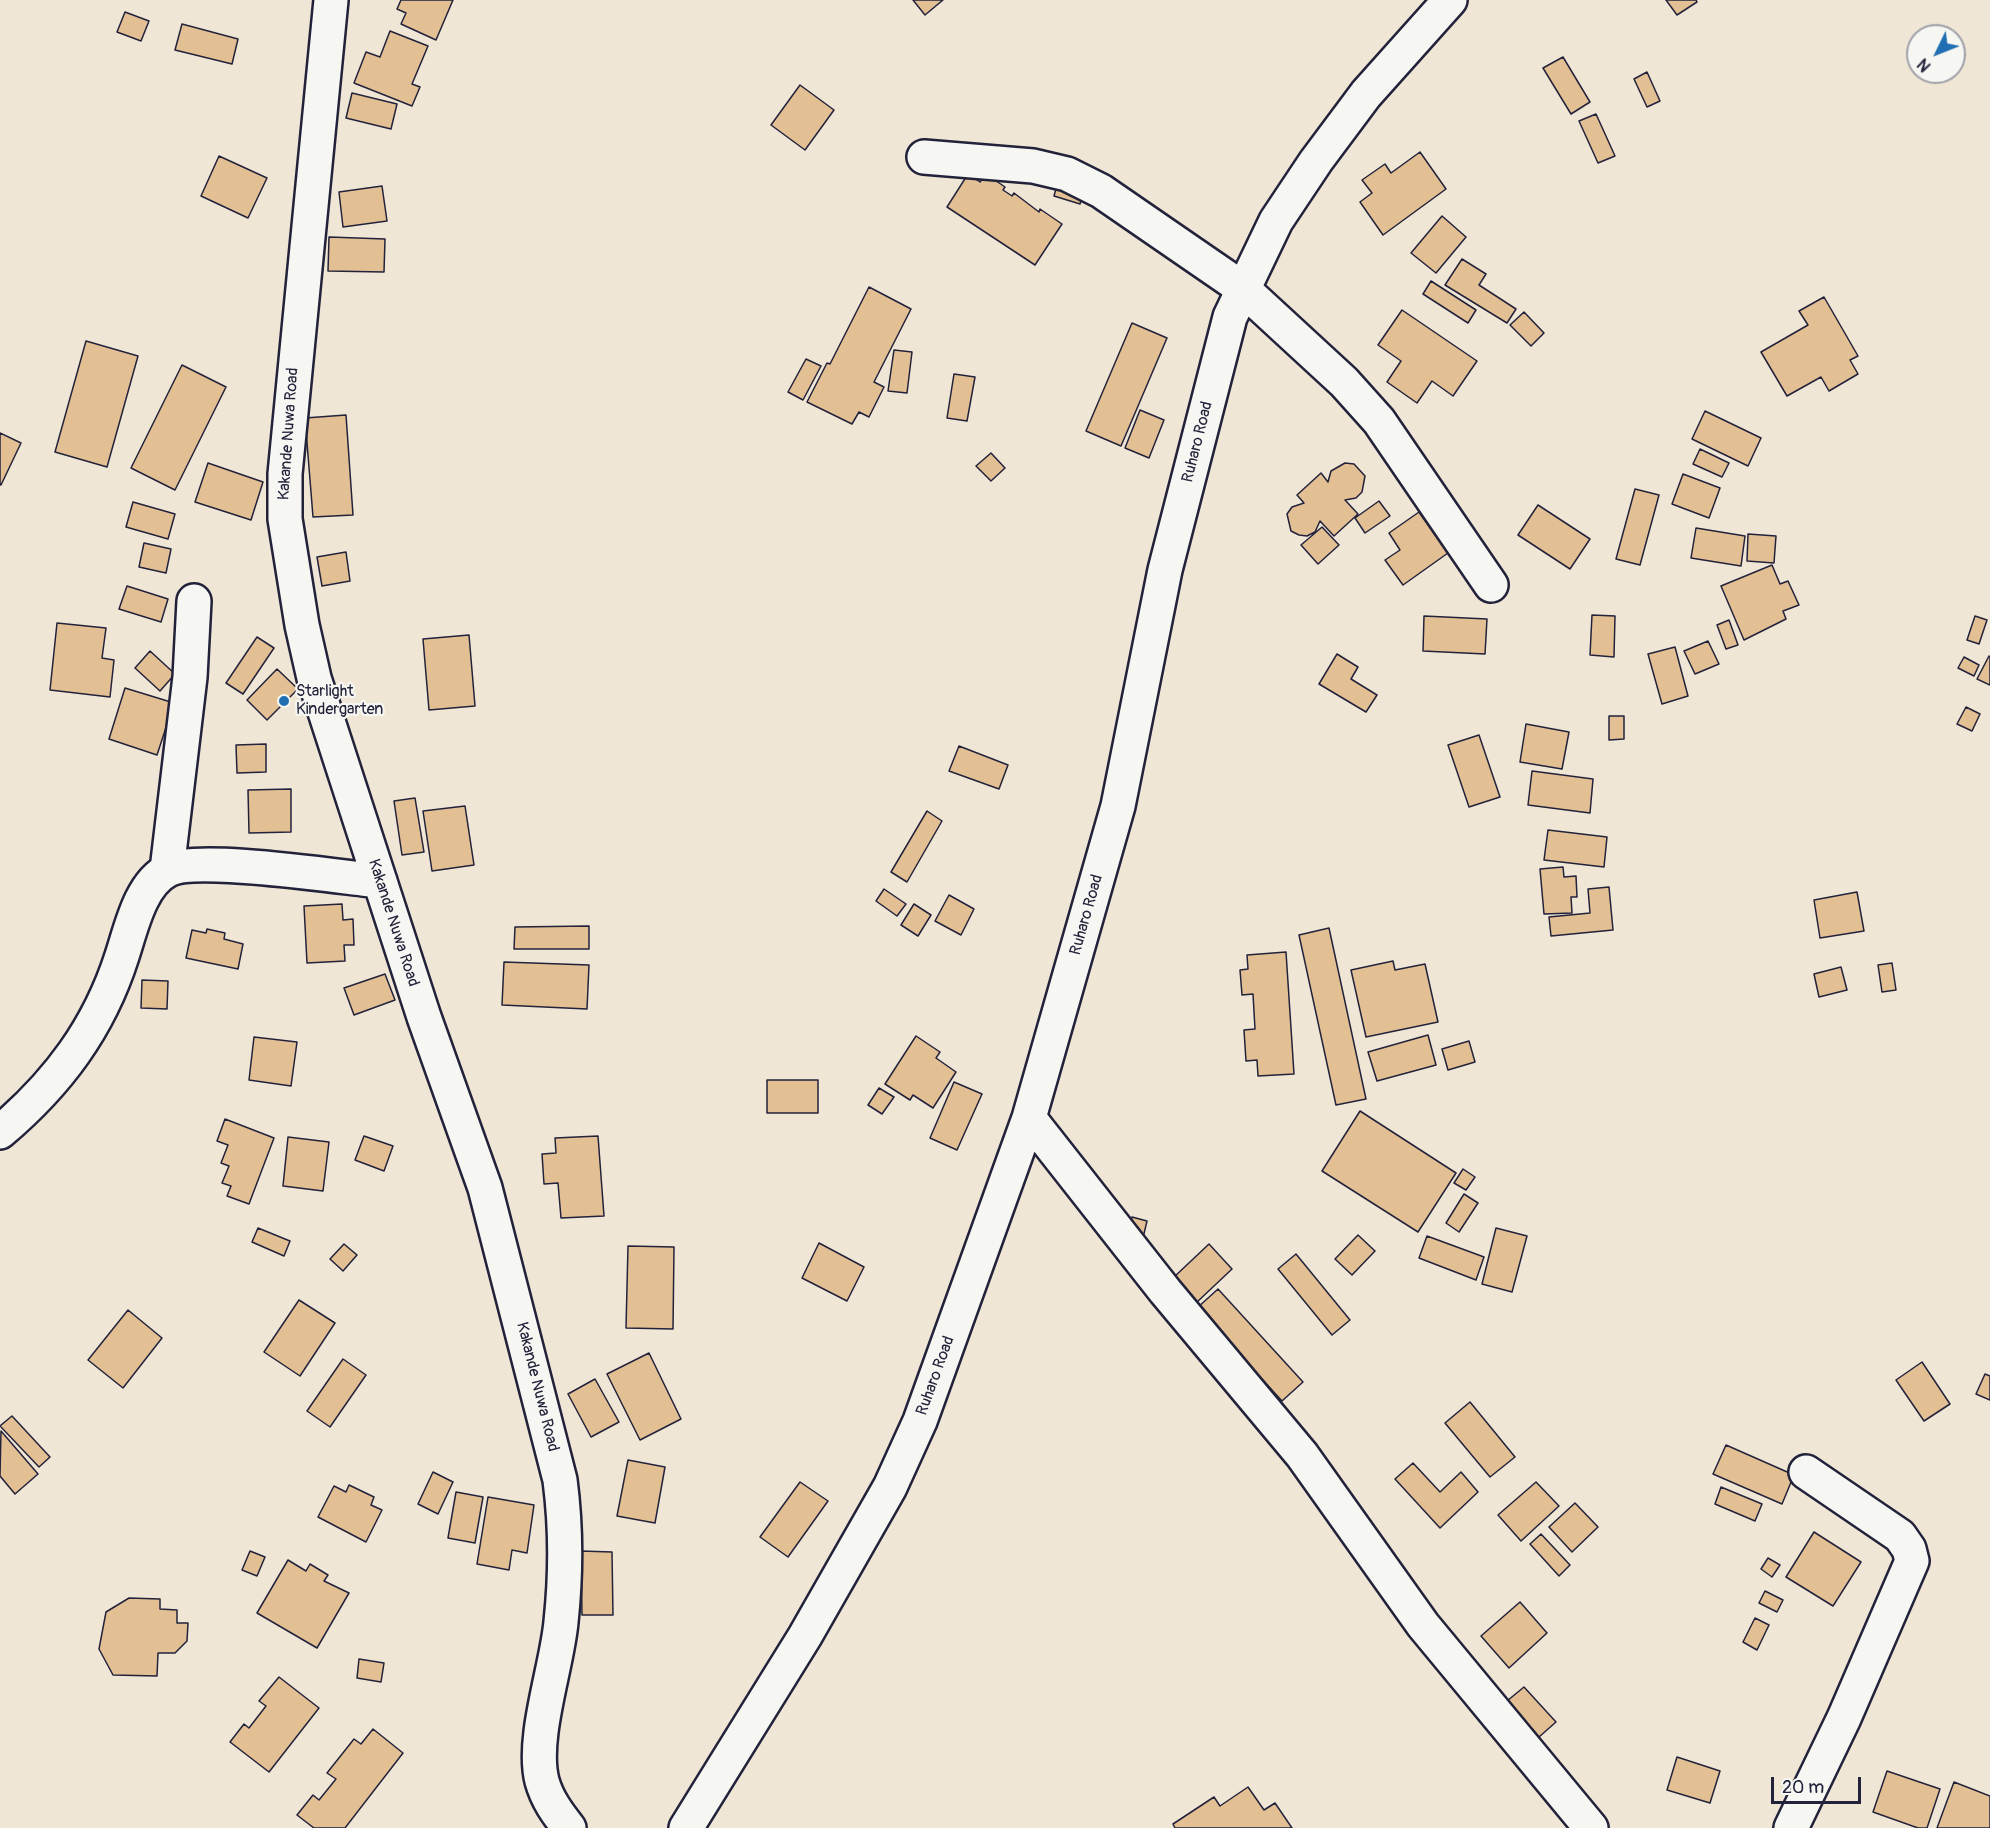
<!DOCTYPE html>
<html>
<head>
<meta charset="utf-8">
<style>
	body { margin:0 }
	#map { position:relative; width:1990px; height:1828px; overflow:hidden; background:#f0e6d6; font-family:Pangolin,sans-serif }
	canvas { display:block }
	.north { position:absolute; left:1906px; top:24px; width:60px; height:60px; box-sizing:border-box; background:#f6f6f2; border:2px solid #a1a1a9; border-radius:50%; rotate:227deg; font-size:16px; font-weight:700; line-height:24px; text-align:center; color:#22223b }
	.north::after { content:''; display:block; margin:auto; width:21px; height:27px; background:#1f6fb2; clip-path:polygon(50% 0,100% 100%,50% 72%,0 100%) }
	.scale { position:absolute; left:1771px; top:1777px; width:90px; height:27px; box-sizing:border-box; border:3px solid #22223b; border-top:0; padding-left:8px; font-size:18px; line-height:21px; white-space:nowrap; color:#22223b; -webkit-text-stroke:4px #f6f6f2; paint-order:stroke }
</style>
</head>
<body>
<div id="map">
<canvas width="1990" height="1828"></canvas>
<div class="north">N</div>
<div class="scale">20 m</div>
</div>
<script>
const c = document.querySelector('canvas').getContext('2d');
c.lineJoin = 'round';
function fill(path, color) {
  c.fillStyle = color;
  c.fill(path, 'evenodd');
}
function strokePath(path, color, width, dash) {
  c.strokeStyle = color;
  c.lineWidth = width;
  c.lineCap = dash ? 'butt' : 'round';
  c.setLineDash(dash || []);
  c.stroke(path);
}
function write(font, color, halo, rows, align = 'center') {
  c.font = font + ' Pangolin,sans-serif';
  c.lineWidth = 4.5;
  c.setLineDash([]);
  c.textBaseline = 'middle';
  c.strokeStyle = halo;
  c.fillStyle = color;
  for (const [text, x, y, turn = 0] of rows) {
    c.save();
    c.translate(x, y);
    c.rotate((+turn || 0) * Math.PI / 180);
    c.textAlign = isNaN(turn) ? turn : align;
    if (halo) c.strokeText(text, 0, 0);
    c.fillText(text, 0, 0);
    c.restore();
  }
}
const building = new Path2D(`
	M401,0H453L436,40L401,24L406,13L397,9Z
	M913,0H943L925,15Z
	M1666,0H1696L1697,2L1677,15Z
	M125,12L149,21L141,41L117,32Z
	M182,24L238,39L232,64L175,50Z
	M390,31L428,46L412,84L420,87L412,106L354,83L366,52L380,57Z
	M1563,57L1590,102L1571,114L1543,68Z
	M1647,72L1660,101L1647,107L1634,79Z
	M800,85L834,110L805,150L771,125Z
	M352,93L397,104L391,129L346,118Z
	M1596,114L1615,156L1598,163L1579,121Z
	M1420,152L1446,189L1383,235L1360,202L1372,193L1362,180L1385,164L1391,173Z
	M219,156L267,178L248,218L201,196Z
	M968,174L980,182L986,174L1005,187L1003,190L1012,196L1014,193L1039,212L1040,209L1062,224L1035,265L947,207Z
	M1059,177L1085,186L1080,204L1054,196Z
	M382,186L387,221L343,227L339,192Z
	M1442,216L1466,237L1436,273L1411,253Z
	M329,237L385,239L384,272L328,271Z
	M1462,259L1486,274L1479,285L1516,309L1507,323L1445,285Z
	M1431,281L1476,310L1468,323L1423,294Z
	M869,287L911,309L874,382L884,387L869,417L859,412L852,424L807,402L827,363L830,364Z
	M1824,297L1858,356L1850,360L1858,374L1829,391L1821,377L1787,396L1761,352L1808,325L1799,311Z
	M1402,310L1477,361L1453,396L1432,381L1417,403L1387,382L1401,361L1378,345Z
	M1524,312L1544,333L1531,346L1510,325Z
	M1132,323L1167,338L1121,446L1086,431Z
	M86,341L138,356L107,467L55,452Z
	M894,350L912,352L907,393L888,391Z
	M806,359L821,366L803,400L788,392Z
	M182,365L226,387L175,490L131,468Z
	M954,374L975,377L967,421L947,418Z
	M1140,410L1164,420L1149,458L1125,448Z
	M1705,411L1761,438L1748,466L1692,439Z
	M346,415L353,515L313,517L305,418Z
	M0,433L21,443L1,485H0Z
	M1700,449L1729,463L1722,477L1693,464Z
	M991,453L1005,468L991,481L976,466Z
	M208,463L263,482L251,520L195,502Z
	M1345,463L1354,464L1365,476L1362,492L1356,498L1345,500L1358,514L1334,536L1320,521L1315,532L1307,536L1299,535L1291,531L1287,514L1292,507L1304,503L1297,495L1321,473L1328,482L1331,471Z
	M1683,474L1720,488L1709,518L1672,504Z
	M1635,489L1659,495L1640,565L1616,559Z
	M1379,501L1390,516L1365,533L1355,518Z
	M133,502L175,514L168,539L126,527Z
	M1538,505L1590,539L1570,569L1518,535Z
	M1419,512L1448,553L1403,585L1385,560L1400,550L1389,533Z
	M1322,527L1339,545L1318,564L1301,545Z
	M1696,528L1745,536L1741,566L1691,558Z
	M1748,534L1776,536L1774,563L1747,561Z
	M144,543L171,549L166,573L139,567Z
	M346,552L350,581L322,586L317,557Z
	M1772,565L1780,584L1788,581L1799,605L1783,611L1786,619L1744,640L1721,586Z
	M127,586L168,599L161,622L119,609Z
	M1592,615L1615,616L1614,657L1590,655Z
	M1424,616L1487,619L1485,654L1423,651Z
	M1975,616L1987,620L1979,644L1967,640Z
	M1729,620L1738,645L1726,649L1717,625Z
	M57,623L106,628L102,658L114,660L110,697L50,690Z
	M469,635L475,706L429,710L423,639Z
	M257,637L274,648L243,694L226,683Z
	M1708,641L1719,664L1695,674L1684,651Z
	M1675,647L1688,696L1662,704L1648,654Z
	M150,651L175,674L160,691L135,668Z
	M1337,654L1358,667L1351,679L1377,695L1366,712L1319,684Z
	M1989,656L1990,657V685L1977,679Z
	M1964,657L1979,665L1974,676L1958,668Z
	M277,669L298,689L267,720L247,700Z
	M125,688L174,703L157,755L109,739Z
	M1966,707L1980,714L1972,731L1957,724Z
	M1609,716H1624V739L1609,740Z
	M1526,724L1569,732L1562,769L1520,762Z
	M1479,735L1500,797L1469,807L1448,745Z
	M266,744V772L237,773L236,745Z
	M959,746L1008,765L999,789L949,771Z
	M1532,771L1593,779L1590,813L1528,805Z
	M291,789V832L249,833L248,790Z
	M415,798L424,852L402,855L394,801Z
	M465,806L474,865L432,871L423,811Z
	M927,811L942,821L907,882L891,872Z
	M1548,830L1607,837L1604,867L1544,860Z
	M1563,867L1564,877L1576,876L1577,897H1571L1572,913L1544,914L1540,869Z
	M1609,887L1613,930L1551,936L1549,917L1590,913L1588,889Z
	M884,889L906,904L897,916L876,901Z
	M1857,892L1864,931L1820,938L1814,900Z
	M949,895L974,909L961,935L935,921Z
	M342,904L343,920L353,919L354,945H344L345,961L307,963L304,906Z
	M914,904L931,915L918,936L901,925Z
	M589,926V949H514L515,927Z
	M1329,928L1366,1099L1336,1105L1299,935Z
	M207,929L225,933L224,939L243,944L238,969L186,958L192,930L206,933Z
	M1286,952L1294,1074L1258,1076L1257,1060L1246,1061L1244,1030L1255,1029L1253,994L1242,995L1240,970L1248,969L1247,955Z
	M1393,961L1395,970L1425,964L1438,1022L1366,1037L1351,970Z
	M504,962L589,965L587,1009L502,1005Z
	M1892,963L1896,990L1882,992L1878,965Z
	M1841,967L1847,990L1819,997L1814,974Z
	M385,974L395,1000L354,1015L344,988Z
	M142,980L168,981L167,1009L141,1008Z
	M1428,1035L1436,1065L1377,1081L1368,1052Z
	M916,1036L940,1052L936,1058L956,1072L933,1108L913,1095L910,1100L885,1084Z
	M254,1037L297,1042L291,1086L249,1080Z
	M1469,1041L1475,1062L1448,1070L1442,1049Z
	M767,1080H818V1113H767Z
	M954,1082L982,1094L957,1150L930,1138Z
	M879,1088L894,1097L882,1114L868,1105Z
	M1360,1111L1456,1173L1418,1232L1322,1171Z
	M225,1119L274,1138L249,1204L227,1196L231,1186L222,1183L229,1166L221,1163L228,1145L217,1141Z
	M364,1136L393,1146L384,1171L355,1160Z
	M598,1136L604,1216L561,1218L558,1183L544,1184L542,1154L556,1153L555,1138Z
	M288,1137L329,1142L323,1191L283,1186Z
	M1463,1169L1475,1177L1466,1190L1454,1183Z
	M1464,1194L1478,1203L1459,1232L1446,1223Z
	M1132,1217L1147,1221L1142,1242L1127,1239Z
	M258,1228L290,1241L284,1256L252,1242Z
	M1496,1228L1527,1236L1512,1292L1482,1284Z
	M1358,1235L1375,1251L1352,1275L1335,1259Z
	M1427,1236L1484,1257L1476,1280L1419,1258Z
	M819,1243L864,1267L847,1301L802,1278Z
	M344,1244L357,1255L343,1271L330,1259Z
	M1209,1244L1232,1269L1196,1303L1173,1278Z
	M628,1246L674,1247L673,1329L626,1328Z
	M1296,1254L1350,1320L1332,1335L1278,1269Z
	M1218,1289L1303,1382L1282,1401L1197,1308Z
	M299,1300L335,1323L300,1376L264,1352Z
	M128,1310L162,1338L123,1388L88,1360Z
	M649,1353L681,1419L640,1440L607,1374Z
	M343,1359L366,1375L330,1427L307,1411Z
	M1922,1362L1950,1404L1924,1421L1896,1380Z
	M1985,1374L1990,1376V1400L1976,1394Z
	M595,1379L619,1422L591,1437L568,1394Z
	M1470,1402L1515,1457L1490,1477L1445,1423Z
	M12,1416L50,1457L39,1467L0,1426Z
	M1,1431L38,1474L15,1494L0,1476Z
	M1726,1445L1794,1475L1782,1504L1713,1474Z
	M628,1460L665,1467L655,1523L617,1516Z
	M1413,1463L1440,1492L1461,1472L1478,1492L1440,1528L1395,1479Z
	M433,1472L453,1482L438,1514L418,1504Z
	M800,1482L828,1501L788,1557L760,1537Z
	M1536,1482L1559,1506L1521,1541L1498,1515Z
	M349,1485L374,1497L371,1505L382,1510L366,1542L318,1517L334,1486L346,1492Z
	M1721,1487L1762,1504L1755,1521L1715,1504Z
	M456,1492L483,1497L475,1543L448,1538Z
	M488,1497L534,1505L527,1553L512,1550L509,1570L477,1564Z
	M1575,1503L1598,1527L1572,1552L1549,1527Z
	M1814,1532L1861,1562L1833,1606L1786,1577Z
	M1541,1534L1570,1565L1559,1576L1530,1544Z
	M250,1551L265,1557L257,1576L242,1570Z
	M581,1551L612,1552L613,1615H582Z
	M1768,1558L1780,1565L1772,1577L1761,1569Z
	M288,1560L306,1571L310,1564L328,1575L324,1581L349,1593L317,1648L257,1613Z
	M1765,1591L1783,1600L1777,1612L1759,1603Z
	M129,1598L160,1599V1609L177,1610V1623H188L187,1641L175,1653H158L157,1676L113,1675L99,1649L106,1612Z
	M1520,1602L1547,1633L1509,1668L1481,1636Z
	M1755,1618L1769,1625L1757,1650L1743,1642Z
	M359,1659L384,1663L381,1682L357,1678Z
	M279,1677L319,1708L269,1772L230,1742L244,1724L249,1728L266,1706L259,1701Z
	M1524,1687L1556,1722L1539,1737L1507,1701Z
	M373,1729L403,1753L345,1828H314L297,1815L313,1795L319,1800L336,1779L327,1773L354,1739L361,1744Z
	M1677,1757L1720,1771L1710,1803L1667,1790Z
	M1887,1771L1940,1789L1927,1828H1918L1873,1812Z
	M1954,1782L1990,1796V1828H1937Z
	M1248,1787L1264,1810L1275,1803L1292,1828H1175L1173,1824L1214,1797L1220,1806Z`);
const minor = new Path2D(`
	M331,0L285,474V519L302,625L314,678L424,1017L485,1188L560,1480C566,1526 566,1575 561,1622C557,1667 531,1738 542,1781C547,1799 557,1813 569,1828
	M924,157L1033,166L1067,174L1101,191L1242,288L1344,382L1379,421L1491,585
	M167,870L190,677L194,601
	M1029,1118L1165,1291L1302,1455L1423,1625L1591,1828
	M0,1132C58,1083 99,1028 122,956C131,929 140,884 168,870C197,855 340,877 380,881
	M686,1828L805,1636L890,1487L920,1421L1029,1118L1118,806L1165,570L1230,317L1276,221L1316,161L1366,94L1450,0
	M1791,1828L1844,1718L1912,1561L1909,1549L1900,1536L1806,1472`);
const markers = [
	[284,701,6,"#1f6fb2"]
];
const streetNames = [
	["Kakande Nuwa Road",289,434,-86],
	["Ruharo Road",1198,442,-76],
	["Ruharo Road",1087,915,-74],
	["Kakande Nuwa Road",393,923,72],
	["Ruharo Road",936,1376,-70],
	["Kakande Nuwa Road",537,1387,76]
];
const poiNames = [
	["Starlight",296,692],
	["Kindergarten",296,710]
];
fill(building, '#e3c094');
strokePath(building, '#22223b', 1.5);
strokePath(minor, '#22223b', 38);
strokePath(minor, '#f6f6f2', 33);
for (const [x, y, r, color] of markers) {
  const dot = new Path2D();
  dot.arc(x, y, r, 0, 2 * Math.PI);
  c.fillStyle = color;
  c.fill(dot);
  strokePath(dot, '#f6f6f2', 2);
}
write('16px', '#22223b', '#f6f6f2', streetNames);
write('16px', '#22223b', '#f6f6f2', poiNames, 'left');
</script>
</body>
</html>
